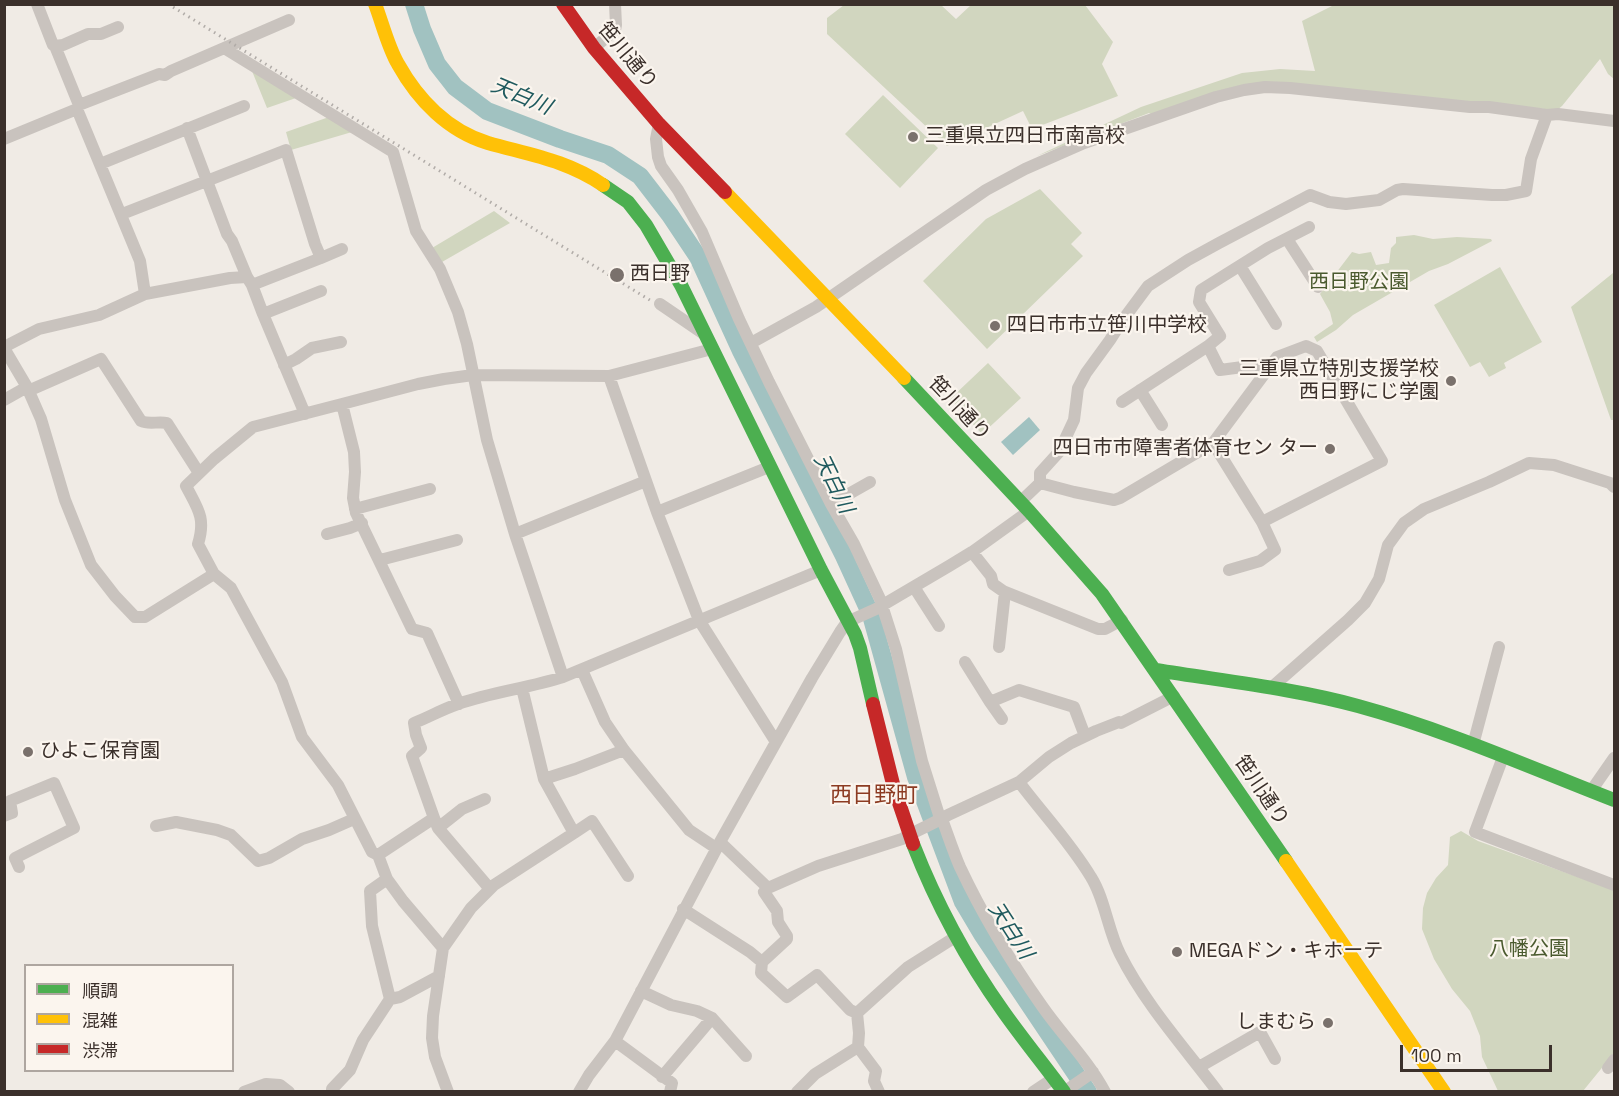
<!DOCTYPE html>
<html>
<head>
<meta charset="utf-8">
<style>
	body { margin:0 }
	#map { position:relative; width:1619px; height:1096px; overflow:hidden; background:#f0ebe5; font-family:"Space Grotesk","Noto Sans JP",sans-serif }
	canvas { display:block }
	.frame { position:absolute; inset:0; border:6px solid #3b302b; pointer-events:none }
	.legend { position:absolute; left:24px; top:964px; width:210px; height:108px; box-sizing:border-box; background:#fbf5ee; border:2px solid #aea6a0; margin:0; padding:8px 10px; list-style:none; font-size:18px; color:#3b302b }
	.legend li { display:flex; align-items:center; gap:12px; height:30px }
	.legend b { width:30px; border:2px solid #aea6a0 }
	.scale { position:absolute; left:1400px; top:1045px; width:152px; height:27px; box-sizing:border-box; border:3px solid #3b302b; border-top:0; padding-left:8px; font-size:18px; line-height:21px; white-space:nowrap; color:#3b302b; -webkit-text-stroke:4px #fbf5ee; paint-order:stroke }
</style>
</head>
<body>
<div id="map">
<canvas width="1619" height="1096"></canvas>
<div class="frame"></div>
<ul class="legend">
<li><b style="height:8px;background:#4caf50"></b>順調</li>
<li><b style="height:8px;background:#ffc107"></b>混雑</li>
<li><b style="height:8px;background:#c62828"></b>渋滞</li>
</ul>
<div class="scale">100 m</div>
</div>
<script>
const c = document.querySelector('canvas').getContext('2d');
c.lineJoin = 'round';
function fill(path, color) {
  c.fillStyle = color;
  c.fill(path, 'evenodd');
}
function strokePath(path, color, width, dash) {
  c.strokeStyle = color;
  c.lineWidth = width;
  c.lineCap = dash ? 'butt' : 'round';
  c.setLineDash(dash || []);
  c.stroke(path);
}
function write(font, color, halo, rows, align = 'center') {
  c.font = font + ' "Space Grotesk","Noto Sans JP",sans-serif';
  c.lineWidth = 4.5;
  c.setLineDash([]);
  c.textBaseline = 'middle';
  c.strokeStyle = halo;
  c.fillStyle = color;
  for (const [text, x, y, turn = 0] of rows) {
    c.save();
    c.translate(x, y);
    c.rotate((+turn || 0) * Math.PI / 180);
    c.textAlign = isNaN(turn) ? turn : align;
    if (halo) c.strokeText(text, 0, 0);
    c.fillText(text, 0, 0);
    c.restore();
  }
}
const green = new Path2D(`
	M844,5H941L956,19L971,5H1085L1113,42L1102,64L1118,96L1032,129L1023,111L947,146L827,34V18Z
	M1334,5H1614V79L1608,74L1600,59L1562,106L1557,110L1470,103L1284,83L1155,116L1149,113L1037,156L1141,107L1242,73L1280,69L1315,71L1302,21Z
	M252,71L296,98L267,108Z
	M883,95L938,148L900,188L845,134Z
	M329,117L352,132L291,150L286,132Z
	M1040,189L1082,233L1071,244L1083,256L987,349L923,281L986,219Z
	M494,211L510,223L442,262L432,248Z
	M1414,235L1433,239L1457,237L1491,239L1492,241L1448,264L1429,271L1353,315L1336,330L1317,342L1314,337L1333,324L1330,312L1320,294L1352,252L1359,254L1371,252L1376,265L1389,263L1391,248L1396,243V237Z
	M1500,267L1542,342L1504,363L1506,368L1489,377L1480,362L1470,367L1434,305Z
	M1613,273L1614,275V420H1611L1571,307Z
	M988,363L1021,398L982,434L950,399Z
	M1461,831L1478,841L1614,890V1053L1583,1091H1498L1482,1057L1480,1036L1470,1011L1452,989L1434,959L1422,929L1423,908L1427,893L1436,878L1448,865L1450,837Z`);
const water = new Path2D(`
	M1029,417L1040,430L1013,455L1001,442Z`);
const river = new Path2D(`
	M414,4L422,29L437,64L455,87L487,111L560,139L608,155L640,176L670,215L698,257L741,351L844,556L871,615L916,777L963,902L982,934L1088,1092`);
const street = new Path2D(`
	M37,4L53,45L55,46L79,105L77,109L140,261L145,294
	M55,46L63,45L88,34H101L118,27
	M224,48L393,152L416,231L440,269L458,312L467,344L487,440L515,534L563,677
	M594,48L615,30L616,25L615,4
	M79,105L159,74L165,75L171,71L289,20
	M659,124L656,139L658,157L661,166L678,190L702,232L739,319L769,382L831,504L854,544L880,599L896,649L922,761L939,815L942,819C948,835 953,851 960,867C983,916 1011,962 1042,1006C1062,1035 1088,1060 1105,1092
	M187,128L227,234L232,241L247,277
	M4,139L77,109
	M100,164L244,106
	M122,214L286,150L315,244L321,258L252,285
	M1287,239L1318,287
	M321,258L342,249
	M1240,266L1276,324
	M660,304L704,334
	M263,314L321,291
	M751,343L816,307L986,190L1025,169L1084,143L1216,97L1244,90L1265,87L1290,88L1470,107H1489L1547,115L1558,114L1614,121
	M1208,346L1220,336L1199,302L1201,290L1268,248L1309,227
	M4,347L39,329L99,315L145,294L230,278L247,277L252,285L263,314L305,414
	M4,348L27,387L41,419L65,500L91,565L115,596L135,617H145L214,574
	M284,365L296,359L312,348L341,342
	M609,376L657,512L699,620L776,742
	M1140,390L1162,425
	M28,391L101,359L141,421C149,425 158,421 167,423L199,473
	M4,400L27,387
	M1122,402L1208,346L1220,370L1273,363
	M342,404L354,452L355,472L353,498L356,513L412,629L427,633L459,704
	M1040,483V473L1059,452L1074,420L1078,388L1086,373L1110,340L1122,321L1148,286L1188,260L1219,243L1310,195L1329,202L1346,204L1379,200L1397,190L1403,189L1492,195H1506L1526,191L1531,159L1547,115
	M1040,483L1074,492L1114,500L1120,498L1213,443L1277,357L1306,346L1317,351L1382,461L1262,522L1213,443
	M1020,502L1040,483
	M831,504L870,482
	M355,509L430,489
	M657,512L769,467
	M327,534L350,528L362,523
	M515,534L646,481
	M972,552L991,576L993,584L1003,591L1098,629H1105L1122,620
	M380,560L457,540
	M1229,570L1260,561L1275,550L1262,522
	M914,587L939,626
	M999,647L1005,592
	M965,662L990,702L1019,690L1074,707L1085,736
	M582,670L605,722L624,750L689,830L716,848
	M1271,688L1348,620L1365,603L1379,579L1388,545L1404,523L1424,509L1489,482L1529,463L1554,465L1610,483L1614,487
	M990,702L1002,719
	M1473,745L1499,647
	M1503,757L1475,832L1614,885
	M544,779L575,769L624,750
	M1019,782C1043,814 1070,842 1091,877C1105,899 1108,931 1120,954C1145,1004 1184,1047 1218,1092
	M1591,791L1614,758
	M4,816L12,813L10,801L54,783L74,828L15,858L19,867
	M434,818L438,828L490,889
	M156,826L176,822L217,830L231,835L258,861L269,858L302,839L329,830L354,819
	M438,828L462,809L485,799
	M574,833L592,821L628,876
	M720,842L768,888
	M378,855L434,818L412,756L421,748L416,735L414,723C429,717 443,709 458,704C492,692 529,688 563,677L821,570
	M683,909L750,952L762,962L761,973L787,997L817,975L850,1010L857,1013L908,967L957,936
	M443,948L403,901L387,879L378,855L372,852L338,785L302,737L282,682L231,588L214,574L198,544C206,518 198,509 186,486L214,459L253,427L342,404L418,384L444,379L473,375L609,376L712,349
	M762,962L787,939V936L778,922L777,911L764,892L768,888L818,866L902,839C917,830 933,824 948,815L1019,782L1049,757L1071,743L1096,731L1119,722L1121,723L1174,696
	M641,991L671,1005L697,1011L712,1018L746,1056
	M390,999L400,997L439,976
	M615,1041L672,1083L670,1092
	M858,1047L876,1071L874,1081L879,1092
	M1199,1067L1260,1032L1275,1059
	M1608,1068L1614,1060
	M662,1077L712,1018
	M244,1092L266,1084L280,1085L289,1092
	M332,1092V1089L350,1070L363,1040L390,999L372,926L370,891L387,879
	M448,1092L435,1057L432,1038L433,1016L443,948L471,908L494,885L574,833L544,779L522,688
	M579,1092L589,1075L615,1041L720,842L812,678L840,632L847,622L876,609L949,566L972,552L1029,511
	M797,1092L815,1074L858,1047L859,1033L857,1013
	M1033,1092L1054,1078
	M1064,1092L1093,1072`);
const fast = new Path2D(`
	M603,185L628,202L646,225L681,285L821,570L855,634L860,648L873,704
	M904,378L1029,511L1102,594L1286,861
	M1156,670C1223,681 1292,688 1358,706C1446,730 1529,767 1614,800
	M913,844C936,903 966,959 1003,1011C1022,1038 1044,1065 1064,1092`);
const slow = new Path2D(`
	M375,4C382,22 388,47 398,64C418,100 448,131 488,143C530,155 566,160 603,185
	M725,192L904,378
	M1286,861L1444,1092`);
const jam = new Path2D(`
	M563,4L594,48L659,124L725,192
	M873,704L894,788L913,844`);
const rail = new Path2D(`
	M168,4L653,302`);
const markers = [
	[913,137,6,"#7a716c"],
	[617,275,8,"#7a716c"],
	[995,326,6,"#7a716c"],
	[1451,381,6,"#7a716c"],
	[1330,449,6,"#7a716c"],
	[28,752,6,"#7a716c"],
	[1177,952,6,"#7a716c"],
	[1328,1023,6,"#7a716c"]
];
const streetNames = [
	["笹川通り",627,56,50],
	["笹川通り",959,409,47],
	["笹川通り",1261,791,56]
];
const poiNames = [
	["三重県立四日市南高校",925,137],
	["西日野",630,275],
	["四日市市立笹川中学校",1007,326],
	["三重県立特別支援学校",1439,370,"right"],
	["西日野にじ学園",1439,393,"right"],
	["四日市市障害者体育セン ター",1318,449,"right"],
	["ひよこ保育園",40,752],
	["MEGAドン・キホーテ",1189,952],
	["しまむら",1316,1023,"right"]
];
const parkNames = [
	["西日野公園",1359,283],
	["八幡公園",1529,950]
];
const waterNames = [
	["天白川",521,97,23],
	["天白川",833,484,64],
	["天白川",1010,931,57]
];
const quarterNames = [
	["西日野町",874,796]
];
fill(green, '#d1d6bf');
fill(water, '#a1c2c1');
strokePath(river, '#a1c2c1', 18);
strokePath(street, '#c9c3be', 12);
strokePath(fast, '#4caf50', 14);
strokePath(slow, '#ffc107', 14);
strokePath(jam, '#c62828', 14);
strokePath(rail, '#b1aca8', 3, [1.5, 4.5]);
for (const [x, y, r, color] of markers) {
  const dot = new Path2D();
  dot.arc(x, y, r, 0, 2 * Math.PI);
  c.fillStyle = color;
  c.fill(dot);
  strokePath(dot, '#fbf5ee', 2);
}
write('20px', '#3b302b', '#fbf5ee', streetNames);
write('20px', '#3b302b', '#fbf5ee', poiNames, 'left');
write('20px', '#4a5a2e', '#fbf5ee', parkNames);
write('italic 21px', '#1f5a5e', '#fbf5ee', waterNames);
write('22px', '#8c3b22', '#fbf5ee', quarterNames);
</script>
</body>
</html>
